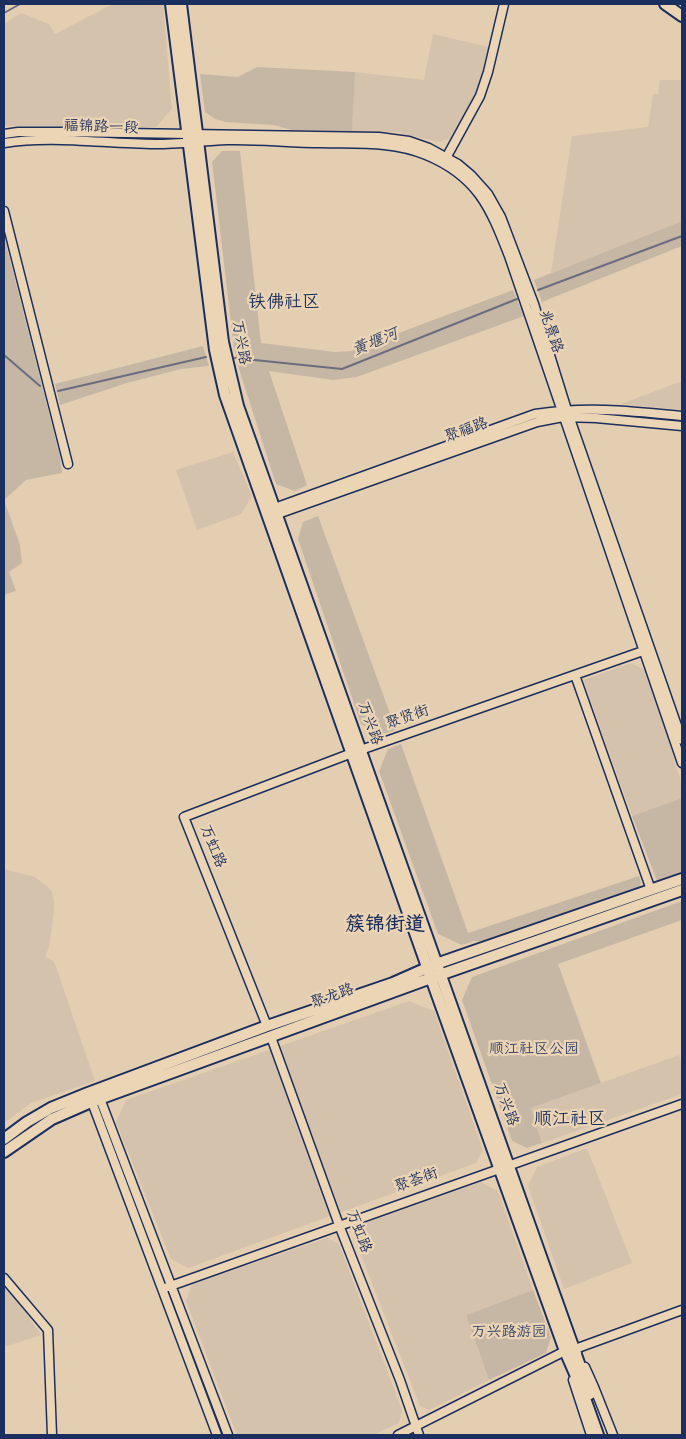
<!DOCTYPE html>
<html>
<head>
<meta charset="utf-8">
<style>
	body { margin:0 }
	#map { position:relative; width:686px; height:1439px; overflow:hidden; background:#e4ceb2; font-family:Dekko,sans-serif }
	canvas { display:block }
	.frame { position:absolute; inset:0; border:5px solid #1b2f5e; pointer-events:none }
</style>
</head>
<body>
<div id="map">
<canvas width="686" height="1439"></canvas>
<div class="frame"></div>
</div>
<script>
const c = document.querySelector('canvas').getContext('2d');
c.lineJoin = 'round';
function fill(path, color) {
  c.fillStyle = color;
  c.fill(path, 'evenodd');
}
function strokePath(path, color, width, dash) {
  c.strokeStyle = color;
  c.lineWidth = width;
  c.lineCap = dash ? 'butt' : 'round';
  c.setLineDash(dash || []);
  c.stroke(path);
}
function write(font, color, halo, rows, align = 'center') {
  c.font = font + ' Dekko,"LXGW WenKai TC",sans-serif';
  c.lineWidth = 4.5;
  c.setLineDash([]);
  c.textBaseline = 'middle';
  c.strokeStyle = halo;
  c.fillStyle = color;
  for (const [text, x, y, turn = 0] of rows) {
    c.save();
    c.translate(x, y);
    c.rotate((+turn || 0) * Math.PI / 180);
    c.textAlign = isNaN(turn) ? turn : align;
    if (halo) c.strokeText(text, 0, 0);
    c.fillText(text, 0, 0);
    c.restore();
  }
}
const built = new Path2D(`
	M113,4H163L172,109L156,127L4,126V24L21,13L49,24L55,34Z
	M433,34L489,47L485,70L479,90L452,138L438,142L396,132L352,131L353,93L355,72L424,80Z
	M660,80H682V221L551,273L572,136L648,127L653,94H658Z
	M682,381V410L621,404Z
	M233,452L252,496L241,514L197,530L176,470Z
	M631,663L645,670L664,726L682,785V798L632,816L583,680Z
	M4,869L35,877L47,886L52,892L54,901V911L49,947L45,957L54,961L95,1081L31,1103L4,1123Z
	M409,1001L434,1011L483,1150L476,1163L188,1268L171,1259L116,1122L126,1100Z
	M679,1055L682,1065V1094L542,1143L531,1108Z
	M587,1148L632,1263L564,1289L528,1186L537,1167Z
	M481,1182L498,1191L533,1290L466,1315L489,1380L429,1410L420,1406L354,1237L359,1225Z
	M327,1238L339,1244L402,1410L399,1423L373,1435H237L186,1301L192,1284Z
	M4,1285L9,1288L41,1335L4,1347Z`);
const green = new Path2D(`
	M257,67L355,72L352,131L292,130L273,125L225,122L215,119L205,112L200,74L238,77Z
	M222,151H240L261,343L335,352L351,351L513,290L524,316L357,377L333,380L269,371L307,485L295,491L276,484L240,372L234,348L212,162Z
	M682,221V246L542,302L534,280Z
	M4,236L60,457L62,473L26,480L4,500L20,545L22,563L9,572L16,591L4,595Z
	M203,346L209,366L181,369L127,383L60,405L55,384Z
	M318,516L396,730L382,734L361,724L298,539L303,522Z
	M401,744L468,933L639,876L641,883L640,887L482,942L474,941L462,945L438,934L379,771L388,749Z
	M682,798V873L657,881L632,816Z
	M682,901V920L558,964L601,1083L531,1108L542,1143L527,1148L512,1141L462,1000L472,977Z
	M533,1290L551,1337L546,1353L489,1380L466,1315Z`);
const stream = new Path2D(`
	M4,13L20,4
	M538,290L682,236
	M4,355L40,386
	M235,358L342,369L517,299
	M58,391L206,357`);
const minor = new Path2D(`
	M4,134L18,132H63L379,137L409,141L429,148L458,164L471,175L488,194L501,217L534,304L567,410L682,740
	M4,143C53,135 105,144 155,144C179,144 202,141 227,140C258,139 290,143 321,143C356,144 393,141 426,155C477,176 490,207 509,256L682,763
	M446,158L480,96L488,72L504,4
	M4,211L68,464
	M269,510L535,414C587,406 631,411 682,416
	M272,516L537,422L563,417L596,418L682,426
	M575,675L651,890
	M267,1026L184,817L352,753L643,651
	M271,1037L339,1225L400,1380L419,1435
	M99,1096L228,1435
	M90,1097L217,1435
	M4,1278L48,1330L52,1435
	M162,1289L682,1104
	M577,1353L575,1349L682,1310
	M585,1367L594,1387L613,1435
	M573,1380L591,1435
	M398,1435L565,1351L566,1354`);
const major = new Path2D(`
	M171,4L215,350L225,395L431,978L565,1351L582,1390L598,1435
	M181,4L223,342L238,406L590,1394
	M665,4L682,16
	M4,1139L27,1122L51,1108L88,1093L267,1026L393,983L436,964L682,879
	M4,1152L52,1119L91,1102L431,978L682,890`);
const streetNames = [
	["福锦路一段",101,129,2],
	["兆景路",549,332,71],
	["万兴路",239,343,80],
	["聚福路",467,432,-20],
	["聚贤街",408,719,-19],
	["万兴路",368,724,70],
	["万虹路",211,847,68],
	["聚龙路",333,998,-20],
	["万兴路",504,1105,70],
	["聚荟街",417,1182,-20],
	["万虹路",357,1232,69]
];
const parkNames = [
	["顺江社区公园",534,1051],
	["万兴路游园",509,1334]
];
const waterNames = [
	["黄堰河",376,344,-22]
];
const quarterNames = [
	["铁佛社区",284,305],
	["顺江社区",570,1122]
];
const districtNames = [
	["簇锦街道",385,927]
];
fill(built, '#d5c2ac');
fill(green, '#c6b7a5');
strokePath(stream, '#6a6d7f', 2);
strokePath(minor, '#1b2f5e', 11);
strokePath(major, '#1b2f5e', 14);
strokePath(minor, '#ecd5b5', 8);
strokePath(major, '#ecd5b5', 10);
write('15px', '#1b2f5e', '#ecd5b5', streetNames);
write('15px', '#354369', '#ecd5b5', parkNames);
write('italic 16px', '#354469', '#ecd5b5', waterNames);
write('18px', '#1b2f5e', '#ecd5b5', quarterNames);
write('bold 20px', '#1b2f5e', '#ecd5b5', districtNames);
</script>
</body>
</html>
